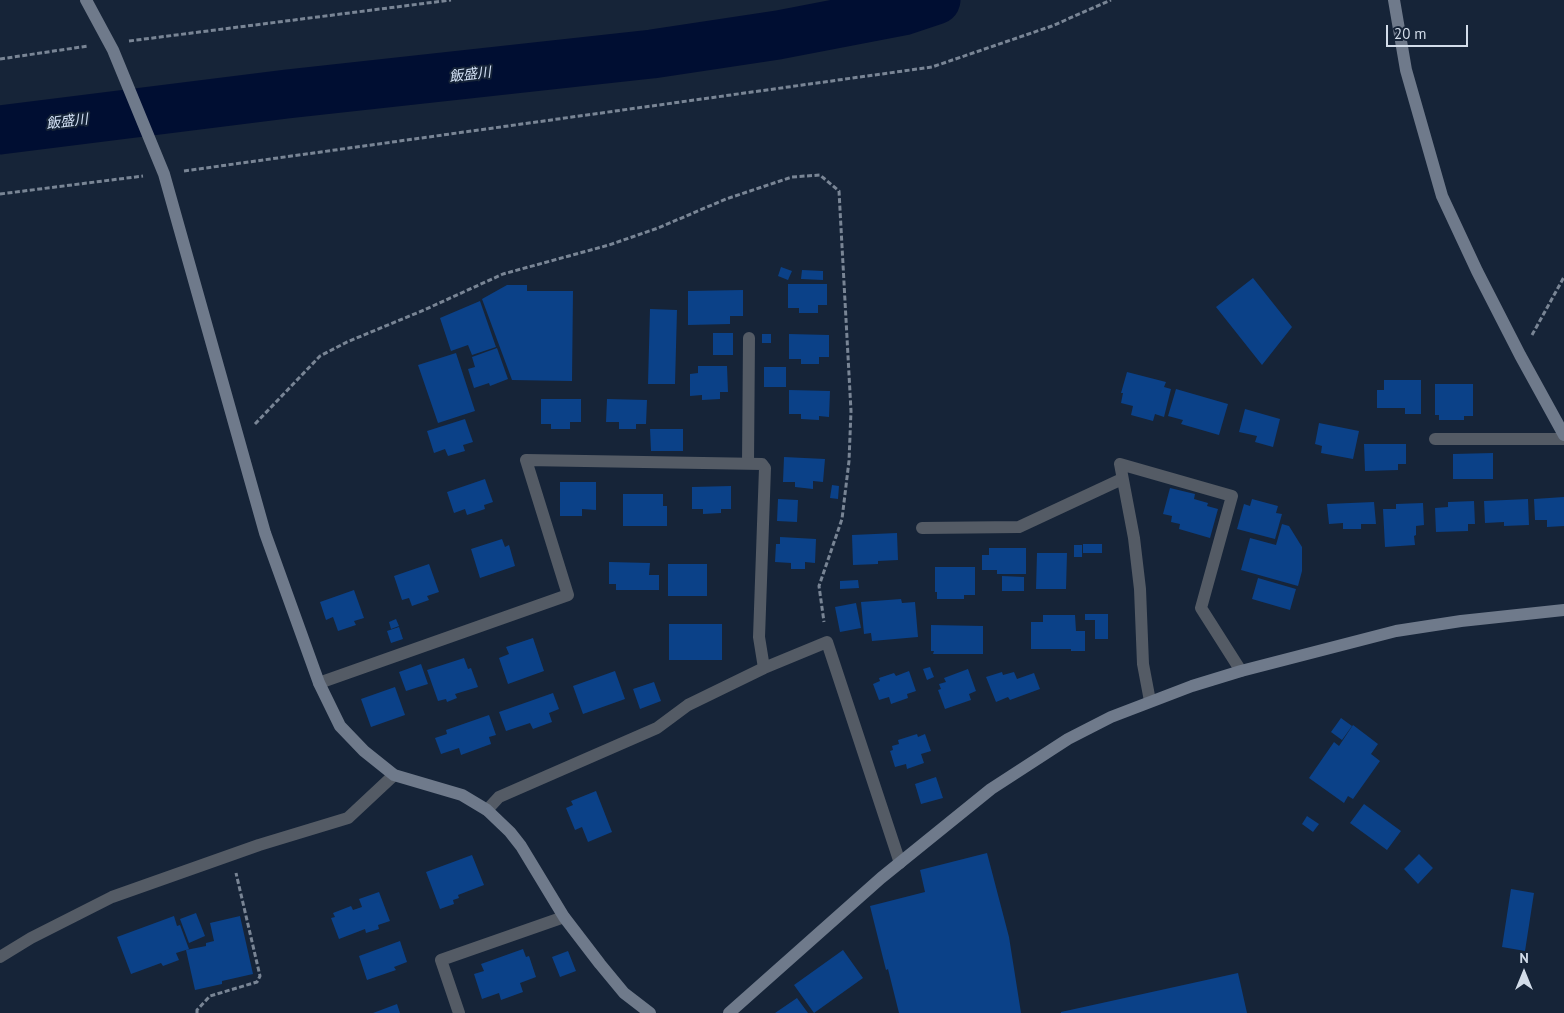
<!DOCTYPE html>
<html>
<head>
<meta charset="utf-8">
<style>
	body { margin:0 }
	#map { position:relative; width:1564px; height:1013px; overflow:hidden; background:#162438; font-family:"PT Sans",sans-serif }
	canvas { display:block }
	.north { position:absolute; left:1499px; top:948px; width:50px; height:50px; -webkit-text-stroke:4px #162438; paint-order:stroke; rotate:0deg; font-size:14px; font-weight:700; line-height:20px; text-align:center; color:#d2dce9 }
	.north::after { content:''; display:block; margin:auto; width:18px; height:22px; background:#d2dce9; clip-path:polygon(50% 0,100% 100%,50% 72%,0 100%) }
	.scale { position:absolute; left:1386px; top:25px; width:82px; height:22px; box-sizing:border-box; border:2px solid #d2dce9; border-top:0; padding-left:6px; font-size:15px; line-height:18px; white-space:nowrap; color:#d2dce9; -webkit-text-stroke:4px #162438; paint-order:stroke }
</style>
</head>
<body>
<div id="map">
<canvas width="1564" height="1013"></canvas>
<div class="north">N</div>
<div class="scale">20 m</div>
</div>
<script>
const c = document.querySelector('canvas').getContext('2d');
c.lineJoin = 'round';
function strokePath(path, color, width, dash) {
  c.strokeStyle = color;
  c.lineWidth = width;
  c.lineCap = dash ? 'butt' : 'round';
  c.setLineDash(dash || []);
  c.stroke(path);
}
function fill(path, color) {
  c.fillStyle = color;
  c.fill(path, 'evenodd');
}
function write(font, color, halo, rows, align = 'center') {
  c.font = font + ' "PT Sans","Noto Sans JP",sans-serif';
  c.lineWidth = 4;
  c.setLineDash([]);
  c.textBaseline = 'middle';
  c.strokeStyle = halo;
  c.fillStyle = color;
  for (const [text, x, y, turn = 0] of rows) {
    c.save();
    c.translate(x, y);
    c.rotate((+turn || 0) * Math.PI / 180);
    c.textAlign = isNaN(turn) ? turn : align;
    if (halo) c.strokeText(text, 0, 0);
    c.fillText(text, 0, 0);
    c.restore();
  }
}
const river = new Path2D(`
	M0,130L287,94L652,54L778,35L903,11L936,0`);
const building = new Path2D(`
	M781,267L792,271L788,280L778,276Z
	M802,270L823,271V280L801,279Z
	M1253,278L1292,327L1262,365L1216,307Z
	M788,284H827V305H818V313H799V308H788Z
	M507,285H527V291H573L572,381L512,380L482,299Z
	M743,290V316H730V324L688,325V291Z
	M480,301L496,347L472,355L468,345L451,351L440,318Z
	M650,309L677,310L675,384H648Z
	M713,333H733V355H713Z
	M762,334H771V343H762Z
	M789,334L829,335V357H819V364H801V359H789Z
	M497,348L508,379L490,386L489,383L474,388L468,369L475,367L472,357Z
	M456,353L475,411L438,423L418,365Z
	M698,366H727L728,392H720V399L702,400V395L690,396V374L698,373Z
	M764,367H786V387H764Z
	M1127,372L1166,382L1164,387L1171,389L1164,417L1155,414L1153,421L1131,415L1133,406L1121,403L1123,393H1121Z
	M1384,380H1421V414H1405V408H1377V390H1384Z
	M1435,384H1473V416H1464V420H1439V415H1435Z
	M1176,389L1228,404L1219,435L1181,424L1183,420L1168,416Z
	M789,390L830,391L829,417L819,416V420L801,419V414H789Z
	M541,399H581V422H570V429H551V424H541Z
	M607,399L647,400L646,424H636V429H619V422H606Z
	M1245,409L1280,419L1273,447L1255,442L1257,436L1239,432Z
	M465,419L473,442L463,445L465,451L448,456L445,449L434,453L427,431Z
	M1319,423L1359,431L1353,459L1321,453L1322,446L1315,444Z
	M650,429H683V451H651Z
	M1364,444H1406V464H1398V470L1365,471Z
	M1493,453V479H1453V454Z
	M784,457L825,459L823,482L813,481V489L795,487V482H783Z
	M485,479L493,502L484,505L485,509L467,515L465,509L454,513L447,492Z
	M560,482H596V510L582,509V516H560Z
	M832,485L839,486L838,499L830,498Z
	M731,486V509H721V513L703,514V509H692V487Z
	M1170,488L1195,494L1194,499L1208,503L1207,506L1218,509L1210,538L1179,529L1180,524L1171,522L1172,516L1163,514Z
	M623,494H663V506H667V526H623Z
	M1564,497V526L1547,527V520H1535L1534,499Z
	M778,499L798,500L797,522L777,521Z
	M1252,499L1278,506L1276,513L1282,514L1275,539L1237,529L1244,504L1250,506Z
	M1528,499L1529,525L1504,526V522L1485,523L1484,501Z
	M1474,501L1475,524H1468V531L1436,532L1435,508L1448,507V502Z
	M1374,502L1376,524H1361V529H1343V523L1329,524L1327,504Z
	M1423,503L1424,525L1416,526V535L1414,536L1415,545L1385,547L1383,509H1396V504Z
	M1282,524L1289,526L1302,547V571L1298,586L1241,570L1250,538L1276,545Z
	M897,533L898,560L878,561V564L853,565L852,535Z
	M780,537L816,539L815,563L805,562V569H791V563L775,562L776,544H780Z
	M502,539L505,547L509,545L515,566L480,578L471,549Z
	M1083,544H1102V553H1083Z
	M1074,545H1082V557H1074Z
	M989,548H1026V574H997V570H982V555H989Z
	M1037,553H1067L1066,589H1036Z
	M609,562L650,563L649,575H659V590H616V584H609Z
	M429,564L439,592L427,596L429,600L412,606L409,598L402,600L394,576Z
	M668,564H707V596H668Z
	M935,567H975V595H964V599H937V592H935Z
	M1002,576L1024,577V591H1002Z
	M1258,578L1296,589L1290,610L1252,599Z
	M858,580L859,588L840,589V581Z
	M354,590L364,618L354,621L356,625L338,631L333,617L326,620L320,602Z
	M901,599L902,603L915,602L918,637L872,641L871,633L864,634L861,602Z
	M856,603L861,628L840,632L835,607Z
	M1085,614H1108V639H1095V620H1085Z
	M1043,615H1075L1076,631H1085V651H1071V649H1031V622H1043Z
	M396,619L399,626L391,629L389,622Z
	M669,624H722V660H669Z
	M931,625L983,626V654H933L934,651H931Z
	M399,627L403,639L391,643L387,631Z
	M533,638L544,671L508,684L499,658L509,654L506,647Z
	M464,658L468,669L471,668L478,687L455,694L457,698L447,702L446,699L438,701L427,670Z
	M421,664L428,684L406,691L399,672Z
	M930,667L934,677L927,680L923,669Z
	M968,669L976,691L969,694L971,700L945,709L938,690L941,689L939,684L946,682L944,678Z
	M615,671L625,699L583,714L573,686Z
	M909,671L916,691L907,694L908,698L891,704L889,697L879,700L873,684L880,681L879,678L894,673L896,676Z
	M1002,672L1003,675L1014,672L1017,679L1034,673L1040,689L1010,700L1008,697L996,702L986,677Z
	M654,682L661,701L640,709L633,689Z
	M395,687L405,715L371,727L361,699Z
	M553,693L559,709L549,713L552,722L533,729L530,723L506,731L499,712Z
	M489,715L496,735L489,737L491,744L461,755L459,748L441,754L435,738L447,734L446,730Z
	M1341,718L1352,726L1342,740L1331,732Z
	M1353,725L1378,744L1371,754L1380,761L1353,799L1348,796L1344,803L1309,778L1334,742L1339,746Z
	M917,734L918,737L925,734L931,751L921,754L924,763L907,769L906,764L895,767L890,751L893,750L892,746L899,744L898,740Z
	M936,777L943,798L921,804L915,784Z
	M596,791L612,832L588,842L582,827L575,830L566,808L573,805L571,801Z
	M1364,804L1401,831L1387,850L1350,823Z
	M1307,816L1319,824L1313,832L1302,824Z
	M987,853L1009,937L1021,1013H899L888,969L886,970L870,906L925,892L920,870Z
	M1419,854L1433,868L1418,884L1404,869Z
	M472,855L484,885L458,895L459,898L453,900L454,904L440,909L426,872Z
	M1511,889L1534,893L1525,951L1502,947Z
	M379,892L390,921L378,925L379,929L366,933L365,929L339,939L331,918L335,917L333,913L351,906L353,910L362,907L359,899Z
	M196,913L205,936L189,943L180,919Z
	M174,916L177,926L180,925L189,949L176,953L179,960L163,966L161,963L131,974L117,937Z
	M240,916L253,974L222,981V984L195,990L186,950L206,946V943L214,941L210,923Z
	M400,941L407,962L394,967L396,970L367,980L359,956Z
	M523,949L526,957L529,956L536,977L520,983L523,992L501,1000L499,993L482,999L474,974L484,971L481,964Z
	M843,950L863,978L814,1013L794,985Z
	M568,951L576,971L560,977L552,957Z
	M1238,973L1247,1013H1061V1012Z
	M797,998L808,1013H775Z
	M397,1004L400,1013H373Z`);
const path = new Path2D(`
	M129,41L451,0
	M0,59L88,46
	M184,171L932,67L1052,26L1111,0
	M0,194L143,176
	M1532,335L1564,277
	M255,424L320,356L347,342L424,310L503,274L609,245L658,228L726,199L792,177L820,175L839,191L851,411L849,461L842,519L819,586L824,622
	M197,1013V1010L210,996L257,982L260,976L236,873`);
const lane = new Path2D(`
	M1435,439H1564
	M748,463L749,338`);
const street = new Path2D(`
	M922,528L1019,527L1122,479
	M319,683L568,595L526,460L762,464L765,468L759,637L764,668
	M1150,701L1143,664L1140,589L1134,538L1120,464L1232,496L1201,608L1241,671
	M487,810L499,797L657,728L688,705L764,668L827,642L900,863
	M0,957L31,938L112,897L259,845L348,818L394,775
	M459,1013L441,960L564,917`);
const secondary = new Path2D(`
	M86,0L113,50L164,174L265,533L319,683L340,726L364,751L394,775L462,795L487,810L510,832L521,846L564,917L600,964L624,993L650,1013
	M1394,0L1406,70L1442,196L1477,271L1520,355L1564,435
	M729,1013L881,878L991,789L1068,739L1111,717L1192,686L1241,671L1396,631L1461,621L1564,610`);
const waterNames = [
	["飯盛川",470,75,-7],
	["飯盛川",67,122,-7]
];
strokePath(river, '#000e32', 49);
fill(building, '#0b4188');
strokePath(path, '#798595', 3, [5, 2.5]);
strokePath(lane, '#545b65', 12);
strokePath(street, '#545b65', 12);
strokePath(secondary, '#6f7a8b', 12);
write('italic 14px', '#d3e1f5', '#162438', waterNames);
</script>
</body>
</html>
